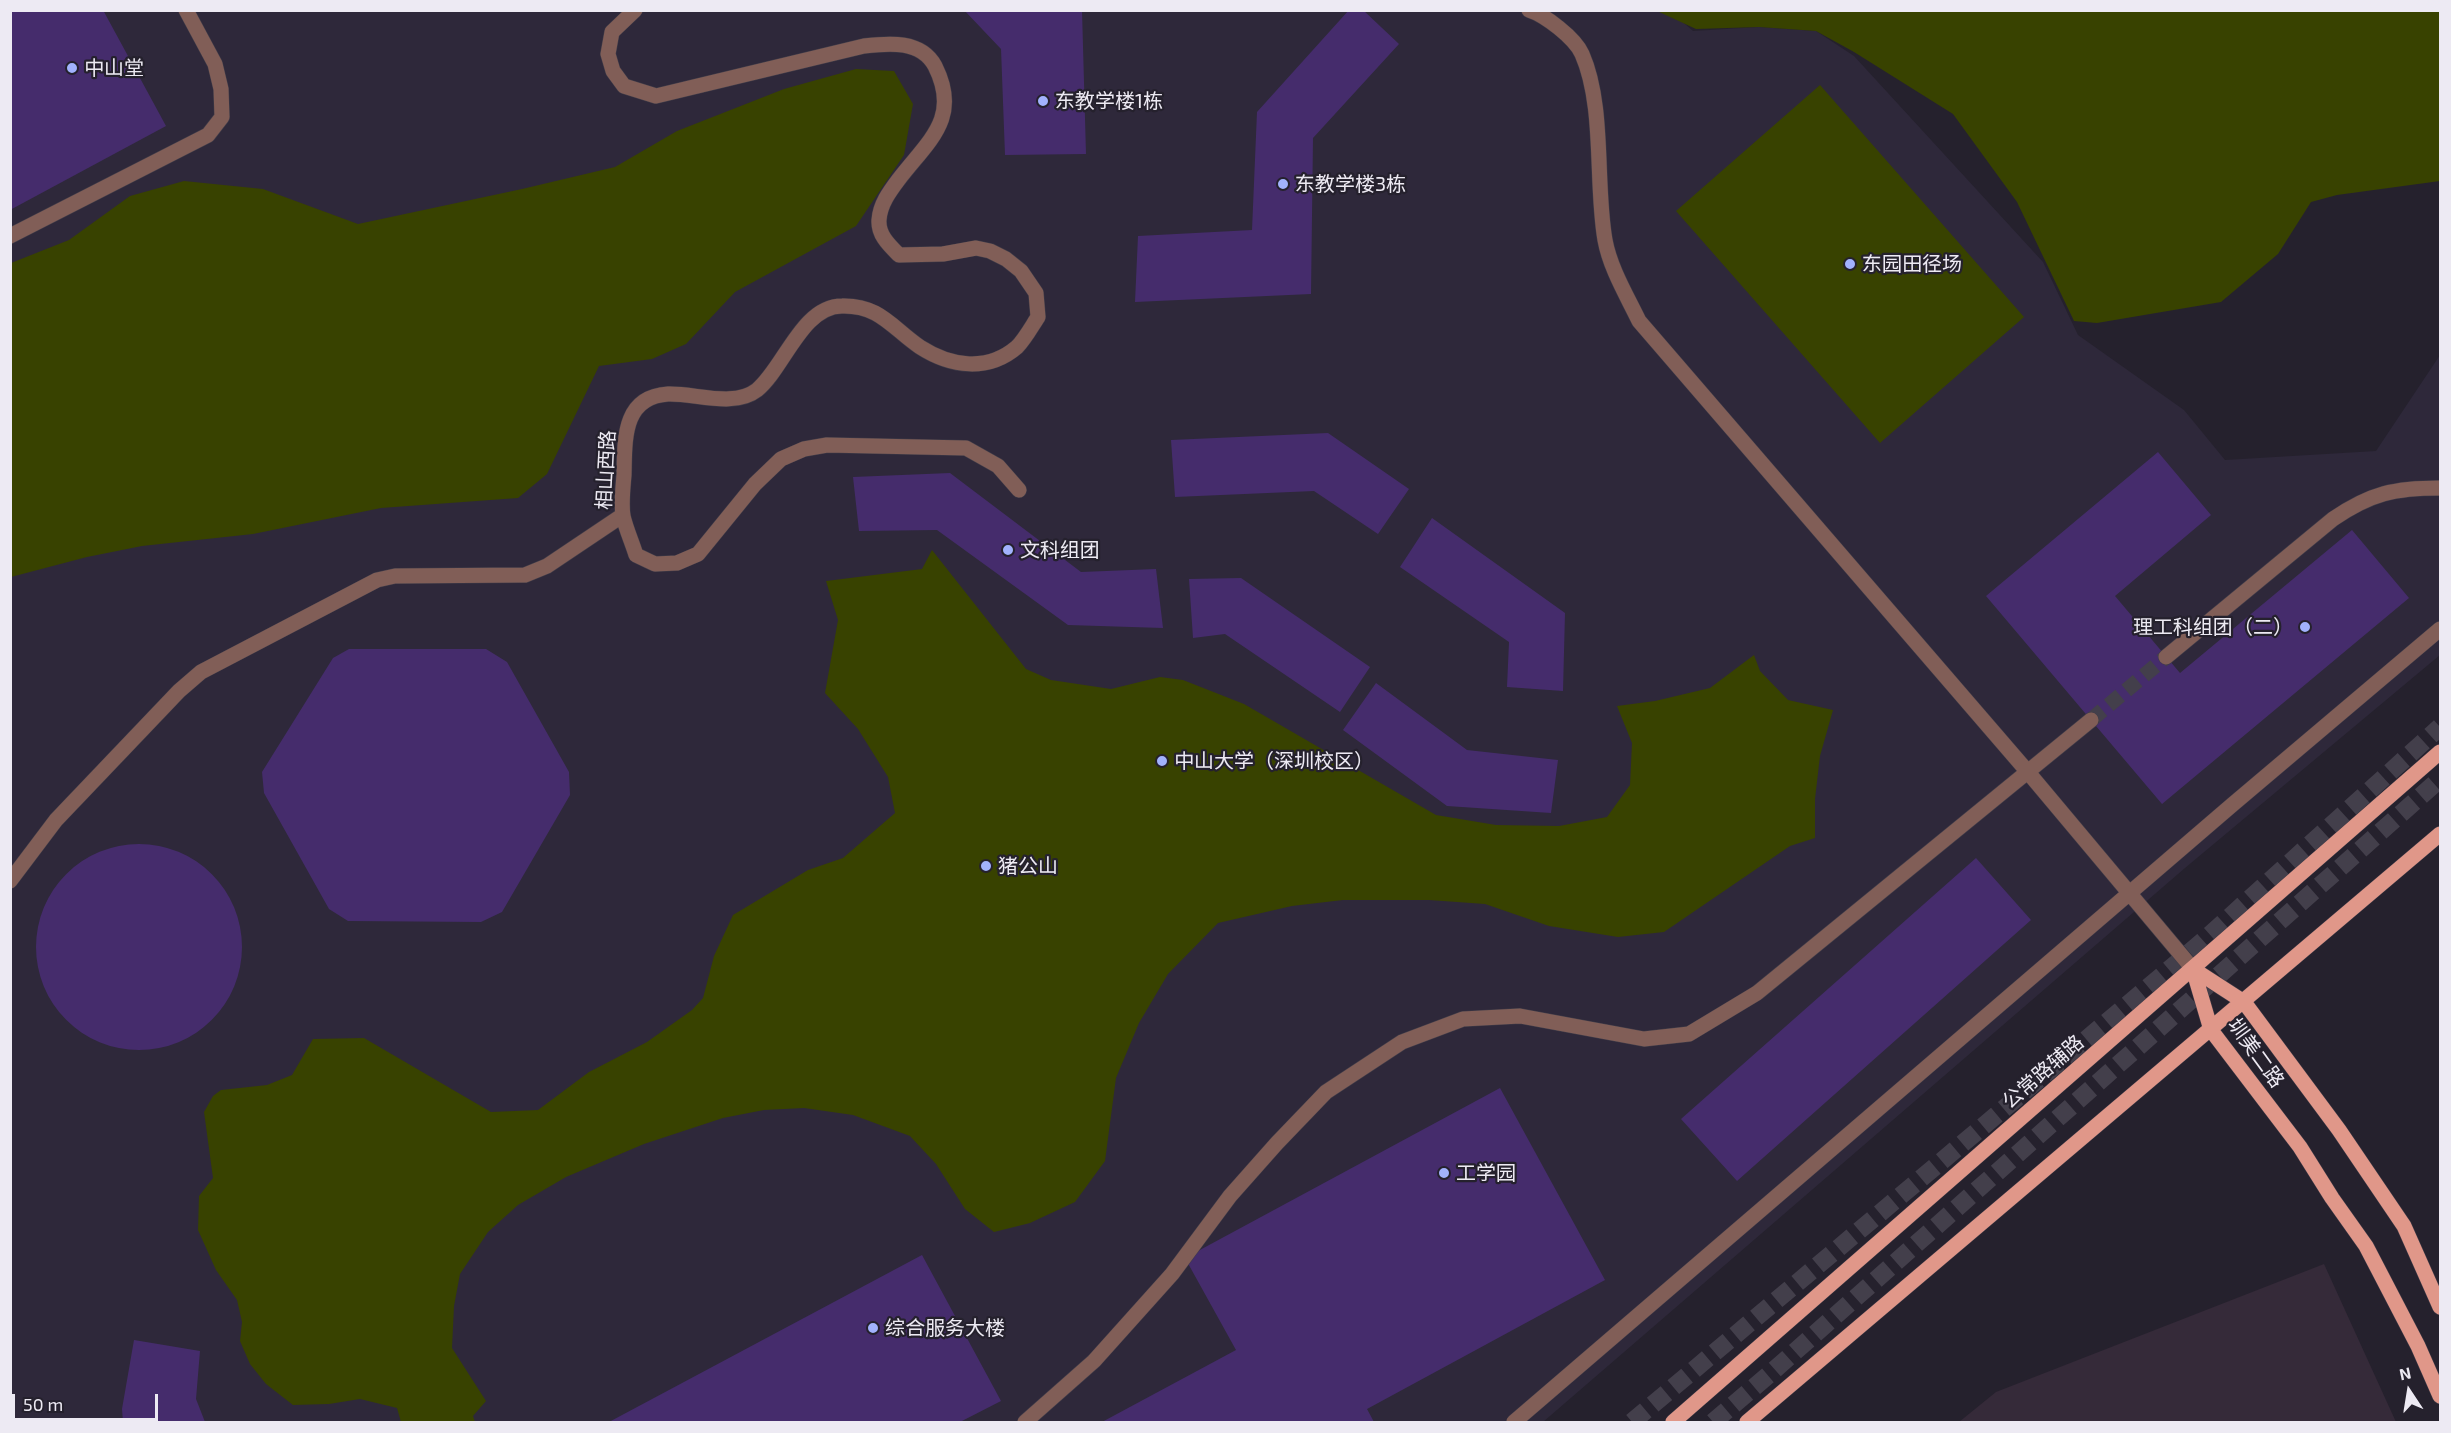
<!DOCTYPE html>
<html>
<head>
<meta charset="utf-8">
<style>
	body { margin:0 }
	#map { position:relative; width:2451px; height:1433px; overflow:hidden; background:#25212d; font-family:"Exo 2",sans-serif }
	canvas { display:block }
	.frame { position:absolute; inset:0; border:12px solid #edeaf3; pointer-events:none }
	.north { position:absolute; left:2379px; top:1361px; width:60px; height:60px; -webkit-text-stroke:4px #25212d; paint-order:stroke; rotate:348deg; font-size:16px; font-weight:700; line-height:24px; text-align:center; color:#edeaf3 }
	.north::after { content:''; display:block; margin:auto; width:21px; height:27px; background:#edeaf3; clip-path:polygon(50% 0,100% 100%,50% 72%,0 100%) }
	.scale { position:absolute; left:12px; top:1394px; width:146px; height:27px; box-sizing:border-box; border:3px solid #edeaf3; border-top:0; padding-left:8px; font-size:18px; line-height:21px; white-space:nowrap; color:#edeaf3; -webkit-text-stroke:4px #25212d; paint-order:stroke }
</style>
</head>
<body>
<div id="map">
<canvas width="2451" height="1433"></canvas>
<div class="frame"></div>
<div class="north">N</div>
<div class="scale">50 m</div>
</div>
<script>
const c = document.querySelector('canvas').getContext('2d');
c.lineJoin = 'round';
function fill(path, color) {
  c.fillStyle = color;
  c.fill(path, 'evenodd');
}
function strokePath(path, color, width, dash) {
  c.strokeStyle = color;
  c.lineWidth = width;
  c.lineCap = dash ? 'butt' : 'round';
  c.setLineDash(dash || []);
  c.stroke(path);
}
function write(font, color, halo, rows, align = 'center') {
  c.font = font + ' "Exo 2","Noto Sans SC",sans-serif';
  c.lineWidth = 4.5;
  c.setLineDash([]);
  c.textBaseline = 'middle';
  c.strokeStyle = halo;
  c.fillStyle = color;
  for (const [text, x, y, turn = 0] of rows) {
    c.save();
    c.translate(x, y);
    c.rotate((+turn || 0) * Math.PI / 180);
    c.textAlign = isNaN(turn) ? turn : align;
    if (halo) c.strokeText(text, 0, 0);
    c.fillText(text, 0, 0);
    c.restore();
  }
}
const built = new Path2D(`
	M1669,10L1693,31L1759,27L1816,31L1854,56L2043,262L2078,335L2184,410L2225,460L2376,451L2440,355V655L2185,868L1543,1422H11L10,11Z`);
const industrial = new Path2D(`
	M2324,1264L2396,1422H1959L1996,1392Z`);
const green = new Path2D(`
	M1657,11H2440V181L2337,195L2311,202L2278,254L2221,302L2097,323L2074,321L2017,202L1953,114L1854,52L1816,31L1759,27L1696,29Z
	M856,69L894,71L913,104L904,155L856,226L735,292L686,344L652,359L599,366L547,474L518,498L381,508L253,534L142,546L87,557L11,577V263L69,240L130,196L184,181L263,189L358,224L522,189L615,167L677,131L784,89Z
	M1820,85L2024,317L1880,443L1676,211Z
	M932,550L1026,669L1051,680L1111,689L1160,677L1183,680L1244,704L1436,815L1496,825L1559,826L1607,817L1630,785L1632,743L1617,706L1655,701L1710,688L1754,655L1760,671L1788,700L1833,710L1820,756L1815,799V838L1790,846L1664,932L1618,937L1549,926L1485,904L1429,900H1343L1292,906L1218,923L1168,974L1139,1023L1116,1078L1105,1161L1075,1202L1030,1223L994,1232L965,1209L936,1164L910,1136L853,1115L804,1108L764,1110L723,1118L644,1144L566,1177L518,1205L488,1232L460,1274L454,1306L452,1348L486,1401L473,1416L475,1422H401L397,1408L360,1399L329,1404L293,1405L266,1384L250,1364L240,1341L242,1322L237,1300L216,1270L198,1230L199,1196L213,1178L204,1112L213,1096L221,1090L267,1085L292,1075L313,1039L364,1038L491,1112L538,1110L589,1072L647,1042L692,1010L703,998L714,956L733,915L808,870L843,858L895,813L888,777L858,729L825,693L838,620L826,581L922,569Z`);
const building = new Path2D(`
	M10,10H103L166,126L10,210Z
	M964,10H1082L1086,154L1005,155L1001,49Z
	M1349,10H1363L1399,44L1313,138L1311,294L1135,302L1138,236L1252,230L1257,112Z
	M1328,433L1409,489L1378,534L1314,491L1175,497L1171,440Z
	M2158,452L2211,515L2115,596L2180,673L2352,530L2409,598L2162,804L1986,596Z
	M950,473L1081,572L1156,569L1163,628L1068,625L937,530L859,531L853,477Z
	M1432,518L1565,613L1563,691L1507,687L1509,642L1400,567Z
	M1241,578L1370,667L1340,712L1225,634L1193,638L1189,579Z
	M349,649H486L507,662L569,772L570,795L502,912L481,922L348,921L329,909L264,793L262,772L333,658Z
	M1376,683L1467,750L1558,760L1551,813L1447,806L1343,730Z
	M36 947a103 103 0 1 1 206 0a103 103 0 1 1-206 0Z
	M1976,858L2031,920L1737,1181L1681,1119Z
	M1500,1088L1605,1280L1367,1409L1374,1422H1102L1236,1350L1185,1258Z
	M922,1255L1001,1401L960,1422H609Z
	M134,1340L200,1351L196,1399L205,1422H123L122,1409Z`);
const minorTunnel = new Path2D(`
	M2091,720L2166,657`);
const highwayTunnel = new Path2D(`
	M1632,1422L2203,941L2440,727
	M1713,1422L1772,1372L2440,779`);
const minor = new Path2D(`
	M635,10L612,32L608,54L613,71L624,86L656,96L864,46C889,43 921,40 935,66C961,118 929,140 899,179C890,191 880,204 879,220C878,235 889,245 899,255L943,254L976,248L990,251L1006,259L1021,271L1036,293L1038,317C1032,326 1025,339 1017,347C988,372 951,367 920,347C892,328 880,305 842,306C802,306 784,368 757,390C734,408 695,393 668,394C622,397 625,440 624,475C623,488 621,503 623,516C626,529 632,542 636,555L655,564L677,563L698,554L755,484L781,459L804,449L827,445L966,448L998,466L1019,490
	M1529,10C1545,15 1575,38 1582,54C1605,106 1595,183 1605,240C1610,268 1627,296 1639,321L2027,771L2193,969
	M10,236L208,135L222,117L221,89L215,64L186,10
	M2166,657L2333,519C2371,493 2395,488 2440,488
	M10,881L56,820L179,691L201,672L377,580L395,576L525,575L547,566L623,515
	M1025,1422L1094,1361L1172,1274L1230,1196L1277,1143L1326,1092L1402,1042L1463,1019L1520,1016L1644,1039L1689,1034L1757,993L2091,720
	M1514,1422L2232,805L2440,629`);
const major = new Path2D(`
	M2193,969L2211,1030L2300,1147L2332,1198L2366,1246L2418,1346L2440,1396
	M2193,969L2244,1002L2339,1130L2404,1226L2440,1307
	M1673,1422L2440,752
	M1747,1422L2440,834`);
const markers = [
	[72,68,6,"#a2b2fd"],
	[1043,101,6,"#a2b2fd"],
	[1283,184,6,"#a2b2fd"],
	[1850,264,6,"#a2b2fd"],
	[1008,550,6,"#a2b2fd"],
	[2305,627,6,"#a2b2fd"],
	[1162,761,6,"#a2b2fd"],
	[986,866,6,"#a2b2fd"],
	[1444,1173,6,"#a2b2fd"],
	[873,1328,6,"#a2b2fd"]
];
const poiNames = [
	["中山堂",84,68],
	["东教学楼1栋",1055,101],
	["东教学楼3栋",1295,184],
	["东园田径场",1862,264],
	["文科组团",1020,550],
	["理工科组团（二）",2293,627,"right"],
	["中山大学（深圳校区）",1174,761],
	["猪公山",998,866],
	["工学园",1456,1173],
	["综合服务大楼",885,1328]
];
const streetNames = [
	["相山西路",606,470,-87],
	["圳美二路",2256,1053,54],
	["公常路辅路",2043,1072,-41]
];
fill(built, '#2e283a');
fill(industrial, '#352a39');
fill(green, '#384200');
fill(building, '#452c6c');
strokePath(minorTunnel, '#433f4b', 15, [15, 8]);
strokePath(highwayTunnel, '#433f4b', 18, [18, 9]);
strokePath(minor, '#413d49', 16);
strokePath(major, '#413d49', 16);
strokePath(minor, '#815e57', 15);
strokePath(major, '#e09789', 15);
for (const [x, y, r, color] of markers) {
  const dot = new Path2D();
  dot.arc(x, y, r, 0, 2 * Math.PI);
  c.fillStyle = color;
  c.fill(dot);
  strokePath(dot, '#25212d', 2);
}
write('20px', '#edeaf3', '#25212d', poiNames, 'left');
write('20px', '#edeaf3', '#25212d', streetNames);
</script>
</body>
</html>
